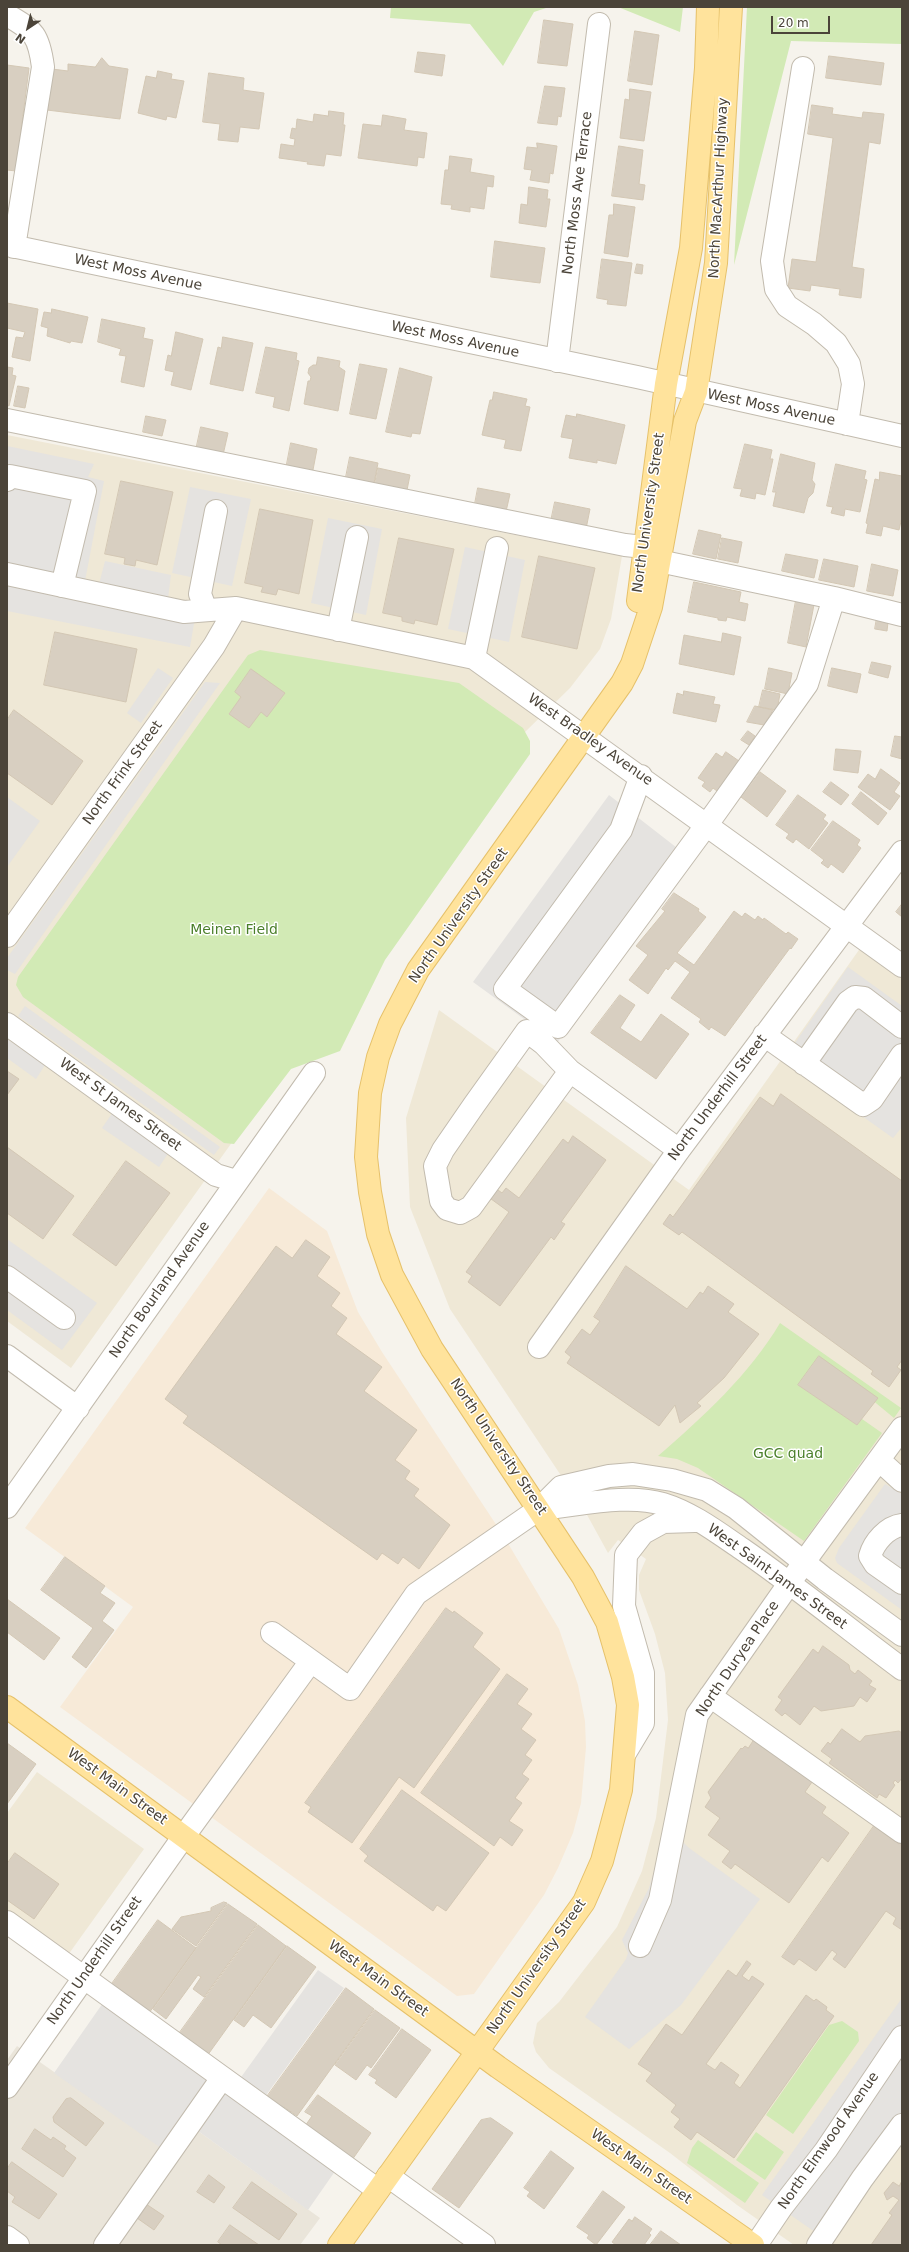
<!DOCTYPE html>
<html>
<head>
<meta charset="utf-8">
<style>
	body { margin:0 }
	#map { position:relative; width:909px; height:2252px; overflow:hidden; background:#f6f3ec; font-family:"DejaVu Sans",sans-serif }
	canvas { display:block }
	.frame { position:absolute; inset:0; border:8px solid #4b4439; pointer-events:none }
	.north { position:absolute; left:8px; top:8px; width:40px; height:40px; -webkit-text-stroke:3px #fff; paint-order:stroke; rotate:215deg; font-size:11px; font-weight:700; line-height:16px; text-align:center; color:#4b4439 }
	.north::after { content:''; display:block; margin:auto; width:14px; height:18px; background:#4b4439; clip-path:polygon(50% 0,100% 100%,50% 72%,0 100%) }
	.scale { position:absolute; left:771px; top:16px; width:59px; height:18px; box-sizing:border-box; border:2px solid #4b4439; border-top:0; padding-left:5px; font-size:12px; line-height:14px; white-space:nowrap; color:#4b4439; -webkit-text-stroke:3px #fff; paint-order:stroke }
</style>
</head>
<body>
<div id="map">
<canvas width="909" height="2252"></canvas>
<div class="frame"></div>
<div class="north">N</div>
<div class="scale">20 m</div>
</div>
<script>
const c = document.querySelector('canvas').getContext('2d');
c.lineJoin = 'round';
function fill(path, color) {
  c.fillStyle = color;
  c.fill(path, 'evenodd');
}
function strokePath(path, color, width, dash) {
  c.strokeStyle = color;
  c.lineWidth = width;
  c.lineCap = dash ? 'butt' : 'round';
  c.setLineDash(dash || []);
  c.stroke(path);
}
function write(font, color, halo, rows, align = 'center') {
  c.font = font + ' "DejaVu Sans",sans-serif';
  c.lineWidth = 3;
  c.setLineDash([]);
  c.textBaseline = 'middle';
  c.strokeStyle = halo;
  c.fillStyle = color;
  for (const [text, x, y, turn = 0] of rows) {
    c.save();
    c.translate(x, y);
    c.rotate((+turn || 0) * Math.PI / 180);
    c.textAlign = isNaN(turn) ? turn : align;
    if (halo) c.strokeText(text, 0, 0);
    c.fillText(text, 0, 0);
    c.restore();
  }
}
const residential = new Path2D(`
	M17,2046L178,2159L198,2131L320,2218L300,2245H7V2060Z`);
const commercial = new Path2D(`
	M269,1188L327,1231L358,1312L382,1352L503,1535L559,1629L578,1685L585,1721L586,1747L581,1803L573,1833L558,1868L544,1895L474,1994L457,1996L60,1707L133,1607L25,1528Z`);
const education = new Path2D(`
	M7,435L622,556L611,619L600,649L570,688L524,733L71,1368L7,1321Z
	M866,940L902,966V2245H794L737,2205L670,2153L549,2068L536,2052L533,2043L537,2023L559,2002L617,1927L642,1871L656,1818L668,1720L665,1673L655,1634L639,1590V1575L646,1559L618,1540L608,1553L586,1513L450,1309L410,1207L406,1118L439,1010L689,1190Z
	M37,1772L144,1849L68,1955L7,1912V1813Z`);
const green = new Path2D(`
	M391,7H549L534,12L503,66L470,24L390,18Z
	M618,7H683L680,32Z
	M747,7H902V44L791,41L734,265Z
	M260,650L459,683L523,728L530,741V754L385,960L340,1051L291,1069L234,1144L224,1143L23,997L16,985L18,977L248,655Z
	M780,1323L901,1408L894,1418L819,1356L798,1385L857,1425L862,1419L882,1433L804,1541L698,1468L677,1459L658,1456C703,1417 749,1375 780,1323Z
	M842,2021L858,2032L859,2041L793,2134L766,2115L829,2025Z
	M756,2132L784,2152L765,2180L736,2160Z
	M698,2140L759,2183L745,2203L687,2163L692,2148Z`);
const parking = new Path2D(`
	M7,446L94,464L88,477L104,481L85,581L99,584L105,561L171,575L167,606L196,612L190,647L7,611Z
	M190,487L251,499L232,586L172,573Z
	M328,518L382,529L366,615L311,603Z
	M465,547L525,560L509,642L448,629Z
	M158,668L173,678L141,723L127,713Z
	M205,682L220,683L15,974L7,970V958Z
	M609,795L690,858L557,1043L473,982Z
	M7,797L40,821L7,867Z
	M848,967L902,1006V1127L893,1138L783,1060Z
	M25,1006L220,1147L214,1155L18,1016Z
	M7,1039L45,1065L36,1079L7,1058Z
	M113,1112L169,1152L159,1167L102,1128Z
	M7,1239L97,1303L62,1350L7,1310Z
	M885,1484L902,1494V1610L837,1563L835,1558L839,1548Z
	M674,1833L689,1848L760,1899L681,2005L629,2049L585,2017L626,1959L628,1953L622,1940L649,1888L657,1859Z
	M318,1970L344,1988L264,2098L239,2080Z
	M902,1998V2124L822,2237L762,2195Z
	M105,2000L338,2167L308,2210L198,2131L178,2160L54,2073Z`);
const building = new Path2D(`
	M544,20L573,24L567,66L538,63Z
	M635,31L659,35L652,85L628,81Z
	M418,52L445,55L442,76L415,72Z
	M829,56L884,63L881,85L826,78Z
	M102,58L109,66L128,69L120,119L47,110L52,69L68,71V64L95,67Z
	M7,65L29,68L16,171L7,170Z
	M158,71L172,74L171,79L184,81L176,118L167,116L166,120L138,113L146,76L156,78Z
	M209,73L244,78L243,90L264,93L259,129L240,127L238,142L218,140L220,124L203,122Z
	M545,86L565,88L561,117L558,116L557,125L538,123Z
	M630,89L651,92L644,141L620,138L625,99L629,100Z
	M812,105L833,108L832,114L862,118L863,112L884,114L880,144L869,142L852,267L864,269L861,298L839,295L840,289L811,285L810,291L788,288L792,259L816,262L833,138L808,134Z
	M329,111L344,113L343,125H345L341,156L326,154L324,166L307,164L308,162L279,158L281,144L294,146L295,139L290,138L292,128L296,129L297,119L313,122L314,114L328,116Z
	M383,115L406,119L404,130L427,133L424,158L418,157L417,166L358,158L363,124L381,126Z
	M537,143L557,146L553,174L550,173L549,183L530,180L532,170L524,169L527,147L537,148Z
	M619,146L643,150L639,184L645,185L643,200L612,196Z
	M450,156L472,159L470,172L494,176L493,187L487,186L484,209L470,207V212L451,209L452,205L441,204L445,170H448Z
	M529,187L548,190L547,199H550L546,227L519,223L521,204L527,205Z
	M614,204L635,207L628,257L604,253L609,215H613Z
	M495,241L545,248L540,283L491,277Z
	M602,259L632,263L626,306L607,304L608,300L597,298Z
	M637,264L643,265L642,274L635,273Z
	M7,303L38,309L30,361L12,357L16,337L23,338L25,332L7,328Z
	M52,309L88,317L82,343L71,341L70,343L47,336L48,328L41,326L44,312L51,313Z
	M102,319L145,328L143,338L153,340L144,387L121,382L126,356L119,355L121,349L98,342Z
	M176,332L203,339L191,390L171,385L174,372L165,370L168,355L171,356Z
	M223,337L253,343L243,391L210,384L218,347L221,348Z
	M266,347L297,353L296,360L299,361L289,411L273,407L275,397L256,393Z
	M318,357L340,361L339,367L345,371L338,411L304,404L308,381H310L311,377L308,373L309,368L313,365H316Z
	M360,364L387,369L376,419L350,414Z
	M7,367L13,368L12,375L16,376L9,406L7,405Z
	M400,368L432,377L420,434L412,433L411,437L386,432Z
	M18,386L29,388L25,408L14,406Z
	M494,392L527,399L525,406L530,407L521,451L504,448L506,440L482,435L490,400H492Z
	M577,414L625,425L616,464L597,460V463L569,458L573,439L561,437L566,415L576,417Z
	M146,416L166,420L162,436L143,432Z
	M201,427L228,433L223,455L196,450Z
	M291,443L317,449L312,475L286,469Z
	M745,444L772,450L770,459H773L765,495L756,493L755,499L740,496L742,489L734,488Z
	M781,454L815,463L812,480L815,484L813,493L808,498L804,513L773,506L776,492H773Z
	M350,457L378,463L373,488L345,482Z
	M836,464L866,471L864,479L867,480L860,512L845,509L844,516L831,513L833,507L827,506Z
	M378,468L410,475L406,495L374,489Z
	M880,472L902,476V517L899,530L883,526L881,536L866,533L868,524L866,523L875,479L879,480Z
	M121,481L173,492L157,565L136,560L135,566L124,564L125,558L105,554Z
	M478,488L510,494L505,516L474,509Z
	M555,502L590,509L585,534L550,526Z
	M260,509L313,520L299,594L278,589L276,595L261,592L263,587L245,583Z
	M699,530L721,535L716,559L693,554Z
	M399,538L454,549L437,625L415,620L414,624L402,621V617L383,613Z
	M722,538L742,542L738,563L718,559Z
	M786,554L818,560L814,578L782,571Z
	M539,556L595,568L577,649L522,637Z
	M824,559L858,566L854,587L819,580Z
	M872,564L898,570L893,596L867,591Z
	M694,582L741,592L739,602L748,604L745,621L727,617L726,621L718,620V618L688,612Z
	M798,590L816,594L806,647L788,643Z
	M878,612L889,614L887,631L875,629Z
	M55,632L137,649L126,702L44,685Z
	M723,633L741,637L734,675L679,664L684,635L721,642Z
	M872,662L891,666L888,678L869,673Z
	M769,668L792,673L788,694L765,689Z
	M832,668L861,674L857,693L828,686Z
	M251,669L285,693L267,717L261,712L249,728L229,714L241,697L235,692Z
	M763,690L780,694L777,710L759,707Z
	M684,691L715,697L713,704L720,705L716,722L673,713L677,693L683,695Z
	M755,706L773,710L764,725L747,722Z
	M14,710L83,761L52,805L7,773V720Z
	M748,731L755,736L749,745L741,740Z
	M895,736L902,737V759L891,756Z
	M836,749L861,751L858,773L834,770Z
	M726,752L739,761L717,791L713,788L710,792L702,786L705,782L698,778L716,753L722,757Z
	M881,769L900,783L894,792L900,796L890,810L858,787L868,774L875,779Z
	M760,772L786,791L767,817L741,797Z
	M831,782L849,795L841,805L823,792Z
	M861,792L887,813L878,825L852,804Z
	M798,795L826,815L823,819L828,823L809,849L796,839L793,843L786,838L789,834L776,825Z
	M833,821L860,840L857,845L861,848L843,873L831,864L828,868L821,863L824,860L811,850Z
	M674,893L699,909L698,911L706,917L677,953L694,965L734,911L742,917L745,913L755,920L758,916L763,920L764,918L786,934L788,932L798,939L791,949L790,948L725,1036L711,1027L709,1030L699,1022L701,1019L671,998L690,972L675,961L668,970L666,968L648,994L629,980L648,955L636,946L665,911L662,909Z
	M902,904V917L896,912Z
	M620,995L635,1005L620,1028L641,1042L661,1014L689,1034L656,1079L591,1033Z
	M7,1071L19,1079L7,1095Z
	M781,1094L902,1181V1360L897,1367L901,1370L889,1387L871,1374L873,1371L682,1232L679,1235L663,1224L670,1214L673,1217L760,1097L773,1106Z
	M573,1136L606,1160L561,1222L565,1224L554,1240L551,1237L500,1306L468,1282L472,1276L466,1272L509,1212L487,1196L494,1187L502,1193L506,1188L519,1198L563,1139L568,1143Z
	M7,1147L74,1196L43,1239L7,1213Z
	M126,1161L170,1193L116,1266L73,1235Z
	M306,1240L330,1257L317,1276L340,1293L331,1306L347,1318L336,1334L382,1367L364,1391L417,1430L395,1460L410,1471L405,1479L419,1489L414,1496L450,1525L419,1569L403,1557L398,1564L382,1553L377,1560L183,1423L188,1416L165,1399L276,1246L292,1258Z
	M626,1266L687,1309L700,1292L703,1294L708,1286L734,1304L728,1312L759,1334L724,1378L697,1403L701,1406L680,1423L675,1405L659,1426L567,1363L571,1357L565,1352L582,1329L590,1335L600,1321L594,1317Z
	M819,1356L878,1398L857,1425L798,1385Z
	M65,1557L105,1586L100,1593L115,1603L102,1621L114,1630L86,1668L72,1657L93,1628L41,1590Z
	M7,1599L60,1638L44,1660L7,1632Z
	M446,1608L453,1613L454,1611L483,1633L473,1647L500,1669L414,1788L399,1777L352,1843L308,1812L311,1807L305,1803Z
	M823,1646L849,1665L850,1670L855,1674L858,1670L872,1681L869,1685L876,1689L867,1702L860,1697L854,1706L821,1711L814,1706L800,1725L785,1713L782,1716L775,1710L782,1700L778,1697L813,1649L818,1653Z
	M507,1674L528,1689L517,1704L532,1714L521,1729L536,1740L525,1755L532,1760L522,1774L529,1779L515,1798L522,1803L509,1821L523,1830L512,1846L500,1837L494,1846L421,1793Z
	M842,1729L860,1742L865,1736L899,1731L902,1733V1778L898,1783L895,1780L893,1783L895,1785L886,1798L879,1794L877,1798L829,1763L832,1759L821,1751L828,1742L830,1744Z
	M754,1740L812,1782L805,1792L826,1807L822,1813L849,1833L828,1862L822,1857L789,1903L735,1864L731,1869L722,1862L730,1851L708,1835L720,1818L705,1807L711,1798L708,1792L741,1748L742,1749L745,1746L748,1748Z
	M7,1743L36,1764L7,1804Z
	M402,1790L489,1853L446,1911L437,1905L433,1911L364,1861L368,1856L360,1849Z
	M874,1826L899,1844L902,1840V1930L893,1924L896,1918L886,1911L845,1968L833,1959L837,1954L832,1950L816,1971L799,1959L794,1965L782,1957Z
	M15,1853L59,1884L34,1919L7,1900V1864Z
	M224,1902L227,1903L196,1946L172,1929L181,1917L211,1911V1908Z
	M228,1904L257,1924L204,1997L193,1989L201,1977L198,1975L166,2019L153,2009Z
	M158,1920L196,1948L149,2013L111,1985Z
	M258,1925L286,1946L207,2056L178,2035Z
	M287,1946L316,1967L271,2028L253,2015L244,2027L234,2020Z
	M747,1961L751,1964L742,1976L749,1981L752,1976L764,1984L706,2064L715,2070L721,2062L739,2075L734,2083L740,2088L806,1995L814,2001L816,1999L827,2007L826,2010L834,2016L734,2158L697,2132L691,2140L674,2127L680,2119L671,2112L676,2105L646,2081L652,2073L638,2064L666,2024L682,2035L728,1970L736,1976Z
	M346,1988L374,2009L297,2116L284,2107L283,2110L266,2098Z
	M375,2010L400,2028L371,2068L367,2065L356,2080L335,2065Z
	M402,2029L431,2050L396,2098L375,2083L377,2080L369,2075Z
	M318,2095L371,2133L352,2160L305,2126L312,2116L305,2112Z
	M71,2098L104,2123L86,2146L54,2122L53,2117L66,2099Z
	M491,2118L513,2133L459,2208L432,2189L481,2120Z
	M35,2129L51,2140L53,2137L66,2146L64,2149L76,2158L63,2177L22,2149Z
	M551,2151L574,2168L544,2209L527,2196L530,2192L524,2188Z
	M12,2162L57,2194L39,2219L12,2202L15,2197L7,2191V2169Z
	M209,2175L225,2187L214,2203L197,2192Z
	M902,2181V2245H871L892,2215L889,2213L899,2200L893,2196L887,2200L884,2193L893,2182L899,2186Z
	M252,2182L297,2214L279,2240L233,2208Z
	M603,2191L625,2207L596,2245L587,2238L589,2235L577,2227Z
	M146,2204L164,2216L154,2230L137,2218Z
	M635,2217L652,2229L649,2233L651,2235L644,2245H616L612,2242L629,2219L632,2221Z
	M230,2225L259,2245H222L218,2242Z
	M661,2231L681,2245H650Z`);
const minor = new Path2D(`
	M7,15C34,30 39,36 43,67L14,247
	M803,68L772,261L776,289L787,306L814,324L836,343L849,364L853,384L847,424
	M7,245L637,377L902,436
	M557,361L599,24
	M7,420L625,545L644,547
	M7,480L10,476L85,491L62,586
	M659,561L834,598L902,615
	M7,574L184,612L236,608L474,658L902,966
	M206,610L200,594L216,511
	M338,630L357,537
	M474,658L497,548
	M641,776L621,830L505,989L558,1027L716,812L807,684L834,598
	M7,936L214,646L236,608
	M7,1024L216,1175L236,1181
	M764,1035L863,1105L872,1099L902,1055
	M804,1064L848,1002L855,997L864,998L902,1027
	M570,1071L471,1207L460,1213L447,1209L441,1201L435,1166L443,1150L474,1105L527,1031L544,1044L570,1071L679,1150
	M7,1277L64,1318
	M539,1347L679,1150L902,852
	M7,1356L78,1408
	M879,1460L902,1481
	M7,1507L314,1073
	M539,1509C577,1506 626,1493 663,1504C692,1513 717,1532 742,1549C797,1587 848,1629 902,1669
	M902,1525C887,1527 874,1542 870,1556L875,1564L902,1583
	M272,1633L350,1689L416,1594L539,1509L561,1487L609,1476L633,1474L672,1480L707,1490L736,1508L825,1579L902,1635
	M710,1696L902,1832
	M625,1753L643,1723V1673L624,1606L626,1555L643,1533L663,1522L695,1521
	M7,1922L378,2190
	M640,1946L660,1900L697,1715L812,1551L902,1428
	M7,2087L184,1836L311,1661
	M388,2176L484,2245
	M7,2237L18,2245
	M105,2245L222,2078
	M756,2245L781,2208L826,2150L902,2037
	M818,2245L862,2179L902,2125`);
const major = new Path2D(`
	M638,601L666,384L691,248L706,68L708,7
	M7,1707L498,2067L753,2245
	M339,2245L584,1902L602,1861L621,1790L628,1705L623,1677L607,1622L583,1577L432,1349L392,1275L378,1234L370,1192L366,1157L370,1093L378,1057L390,1024L418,970L622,683L632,664L651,607L685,421L696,392L716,263L731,7`);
const streetNames = [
	["North MacArthur Highway",719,188,-87],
	["North Moss Ave Terrace",578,193,-83],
	["West Moss Avenue",138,273,12],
	["West Moss Avenue",455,340,12],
	["West Moss Avenue",771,408,12],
	["North University Street",649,513,-82],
	["West Bradley Avenue",590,740,35],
	["North Frink Street",123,773,-54],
	["North University Street",459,916,-55],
	["North Underhill Street",718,1098,-53],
	["West St James Street",120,1105,36],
	["North Bourland Avenue",160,1290,-55],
	["North University Street",498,1447,56],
	["West Saint James Street",777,1577,36],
	["North Duryea Place",738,1659,-56],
	["West Main Street",117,1787,36],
	["North Underhill Street",95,1961,-55],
	["North University Street",537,1967,-55],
	["West Main Street",378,1979,36],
	["North Elmwood Avenue",829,2141,-55],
	["West Main Street",641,2167,35]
];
const parkNames = [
	["Meinen Field",234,930],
	["GCC quad",788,1454]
];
fill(residential, '#eae5da');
fill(commercial, '#f7ead8');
fill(education, '#efe8d6');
fill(green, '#d2eab5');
fill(parking, '#e5e3e0');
fill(building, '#d8cfc1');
strokePath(building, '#d3c7b4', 1);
strokePath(minor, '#c2bbae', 24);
strokePath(major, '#e6c16a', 24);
strokePath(minor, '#fff', 22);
strokePath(major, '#ffe39c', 22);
write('14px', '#4b4439', '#fff', streetNames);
write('14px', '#4a7f2a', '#fff', parkNames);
</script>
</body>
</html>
